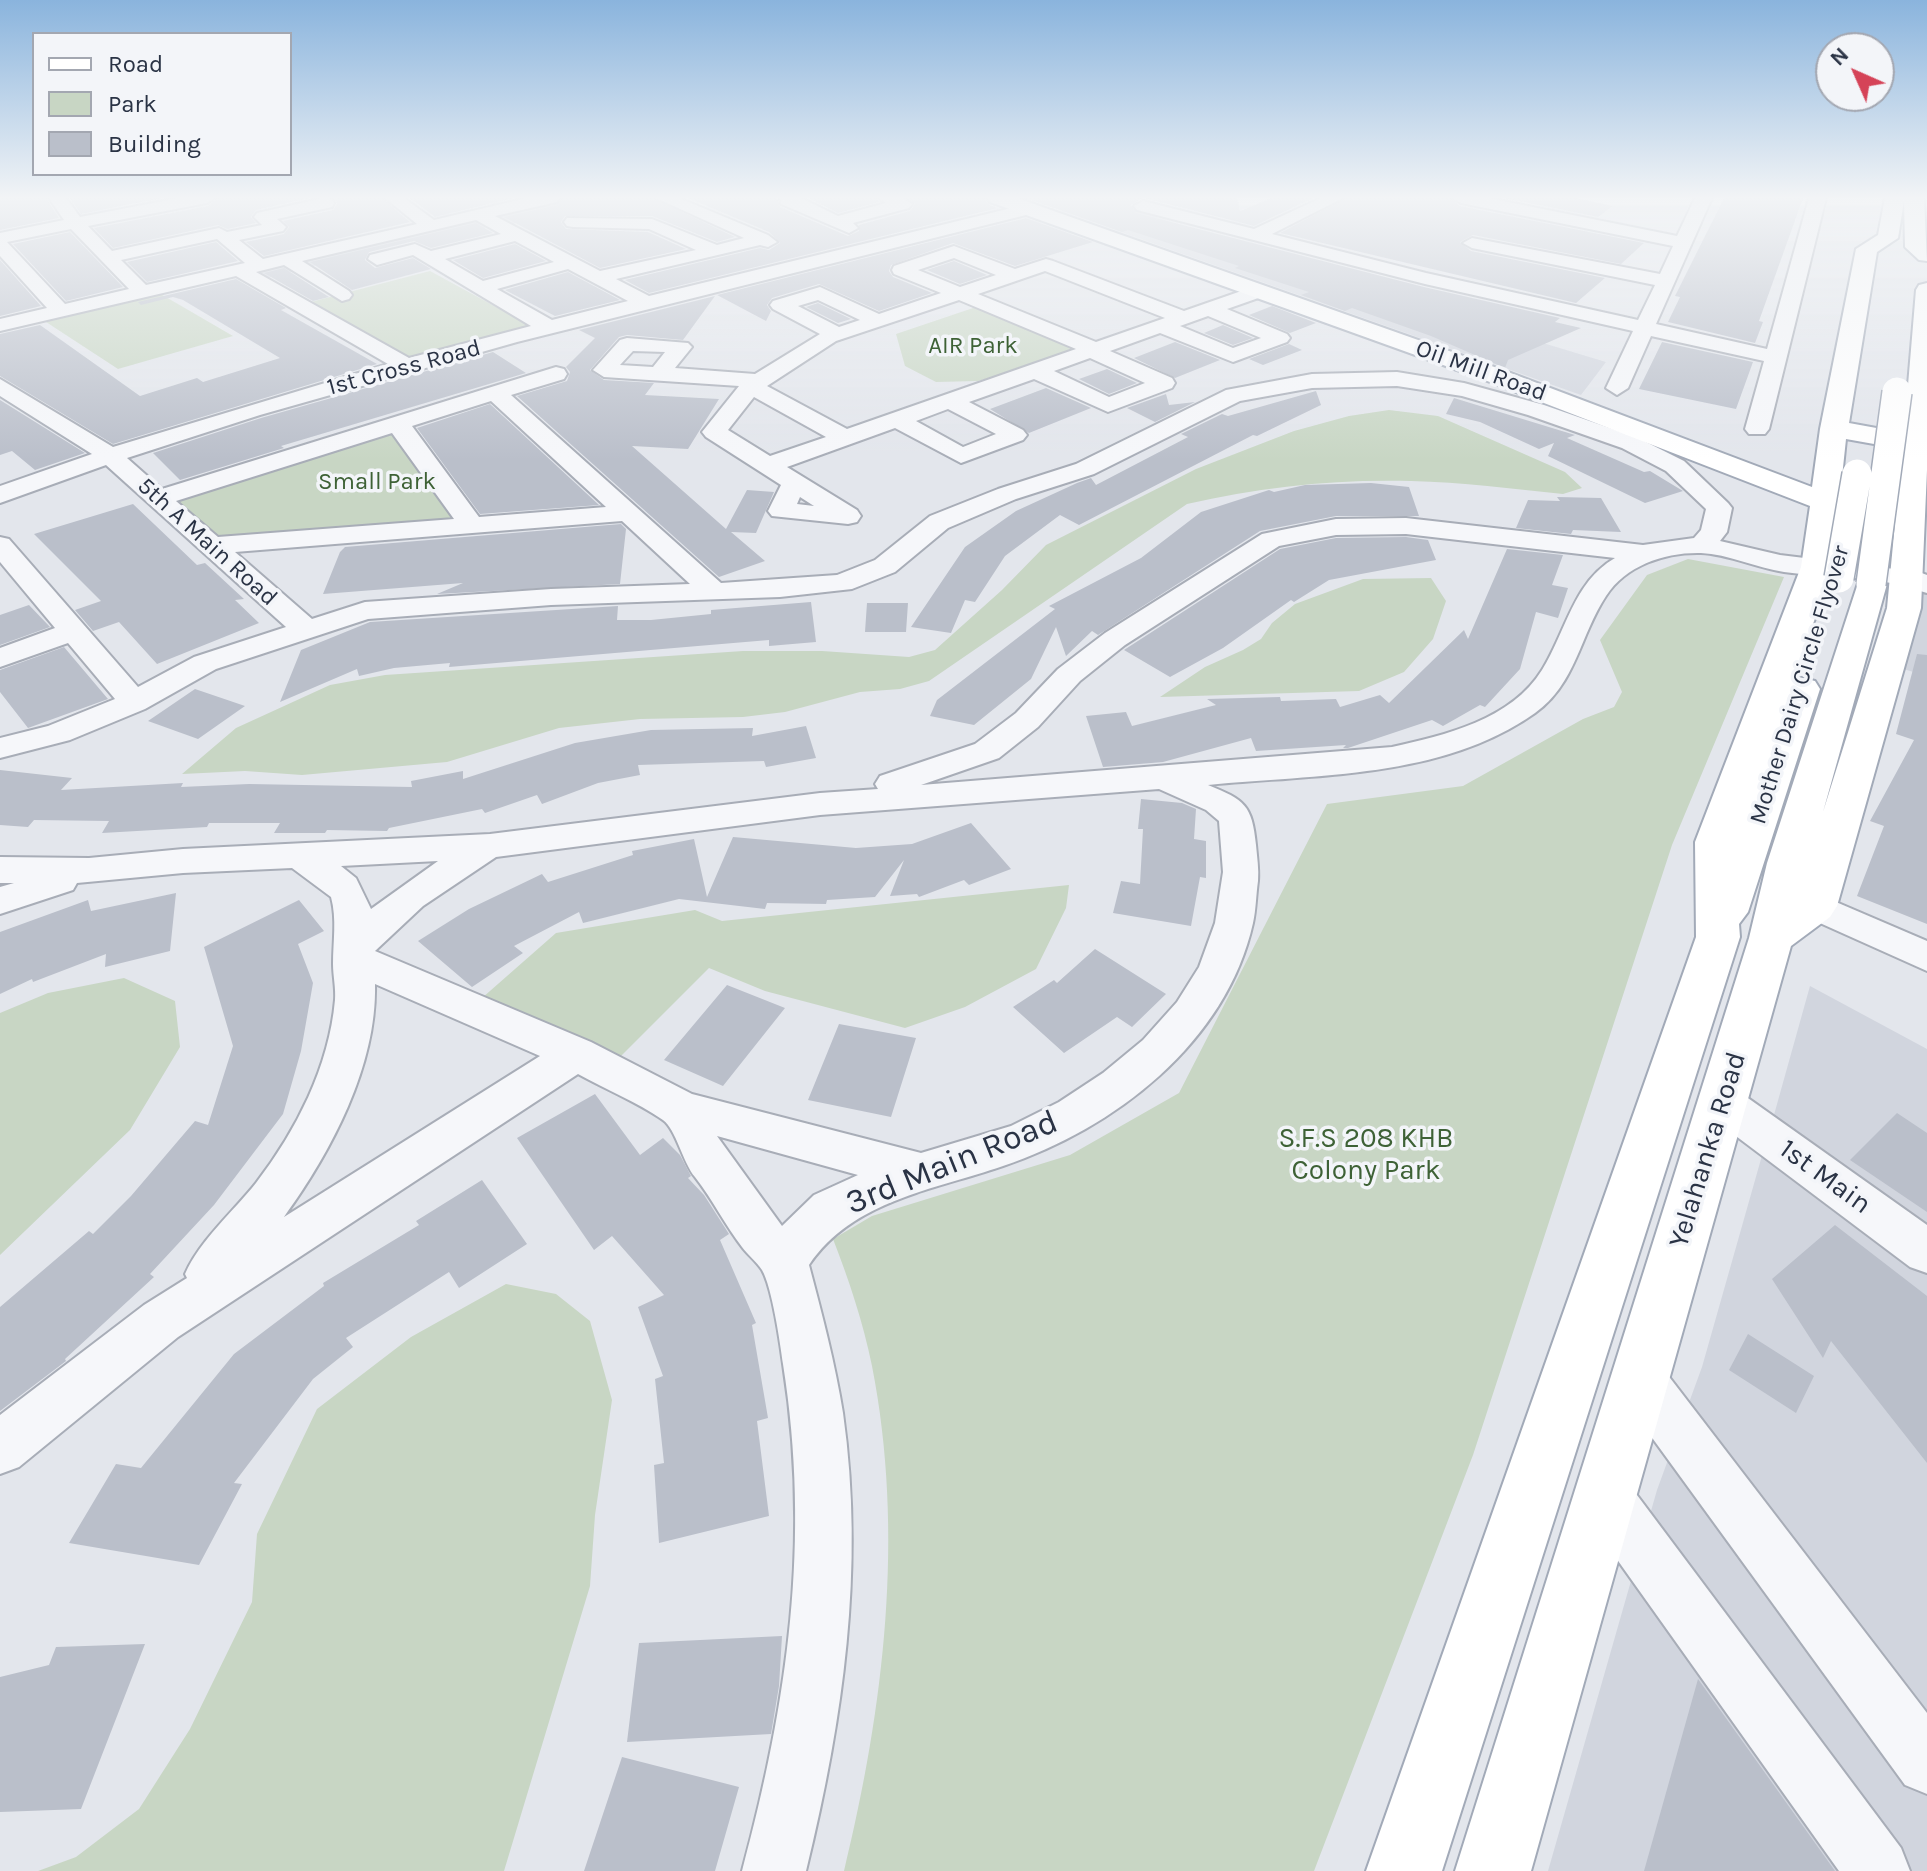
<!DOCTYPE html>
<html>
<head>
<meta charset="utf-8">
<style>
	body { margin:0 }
	#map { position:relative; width:1927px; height:1871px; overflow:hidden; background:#e3e6ec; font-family:Karla,sans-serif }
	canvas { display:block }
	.legend { position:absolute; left:32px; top:32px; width:260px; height:144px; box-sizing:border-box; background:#f3f5f9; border:2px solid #a3a7b1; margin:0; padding:10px 14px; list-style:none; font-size:24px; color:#2a3345 }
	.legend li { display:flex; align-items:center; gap:16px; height:40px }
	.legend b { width:40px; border:2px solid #a3a7b1 }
	.north { position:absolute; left:1815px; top:32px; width:80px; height:80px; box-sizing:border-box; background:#f3f5f9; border:2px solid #a3a7b1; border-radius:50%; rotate:315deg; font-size:22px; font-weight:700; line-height:32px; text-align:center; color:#2a3345 }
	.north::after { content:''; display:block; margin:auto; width:28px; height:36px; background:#d54358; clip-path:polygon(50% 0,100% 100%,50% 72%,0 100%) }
</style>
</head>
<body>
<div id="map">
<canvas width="1927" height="1871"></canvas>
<ul class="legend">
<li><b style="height:10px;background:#fff"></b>Road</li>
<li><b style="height:22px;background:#c8d6c4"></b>Park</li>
<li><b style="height:22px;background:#babfca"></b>Building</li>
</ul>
<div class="north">N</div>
</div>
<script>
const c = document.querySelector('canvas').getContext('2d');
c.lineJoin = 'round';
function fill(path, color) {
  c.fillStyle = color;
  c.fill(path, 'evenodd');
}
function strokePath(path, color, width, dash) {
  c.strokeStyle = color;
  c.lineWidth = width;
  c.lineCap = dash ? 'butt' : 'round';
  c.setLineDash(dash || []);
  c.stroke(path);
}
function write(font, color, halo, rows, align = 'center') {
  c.font = font + ' Karla,sans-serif';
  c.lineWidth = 7;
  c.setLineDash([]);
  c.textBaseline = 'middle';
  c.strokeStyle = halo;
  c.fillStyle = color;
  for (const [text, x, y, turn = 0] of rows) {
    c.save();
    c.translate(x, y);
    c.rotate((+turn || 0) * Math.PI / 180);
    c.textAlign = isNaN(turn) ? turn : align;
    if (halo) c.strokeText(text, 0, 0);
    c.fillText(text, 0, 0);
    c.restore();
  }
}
const built = new Path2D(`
	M1025,198H1098L1327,272L1354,286L1606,362L1581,395Z
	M552,200L646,201L536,218L506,226L500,224L425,243L418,239L260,280L248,271Z
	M1923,589L1927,591V676L1900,668Z
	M1810,986L1927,1049V1231L1772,1122Z
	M1763,1152L1927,1273V1871H1548L1657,1490L1702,1367Z`);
const green = new Path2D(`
	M430,271L533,327L406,360L303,304Z
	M159,293L233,336L118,369L43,320Z
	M976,307L1081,351L978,381L936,382L905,366L896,334Z
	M1389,410L1438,416L1565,472L1582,488L1563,494C1513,489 1462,482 1411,481C1335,479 1260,487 1187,504L929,681L900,689L860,692L785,712L743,717L640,719L559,728L447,762L302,775L245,771L182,774L236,728L330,685L385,675L743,651H822L909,657L935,650L1002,590L1046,545L1196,469L1294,431L1349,416Z
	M397,423L472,525L212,546L158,498Z
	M1688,559L1784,577L1672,845L1473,1455L1314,1871H844C884,1707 905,1534 872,1366C863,1322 849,1280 833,1239L872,1216L1070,1155L1179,1093L1327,804L1463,786L1583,719L1614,707L1622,692L1600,640L1647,575Z
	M1431,578L1446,601L1433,639L1404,672L1359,691L1160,697L1205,667L1243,650L1261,639L1272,623L1295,604L1363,579Z
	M1069,885L1066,908L1036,969L965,1007L905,1028L765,991L709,968L617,1060L482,998L556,933L695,910L722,921Z
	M124,978L175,1001L180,1047L130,1130L0,1255V1013L48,993Z
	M506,1284L556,1294L590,1321L612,1400L595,1515L590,1586L504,1871H38L76,1857L139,1809L190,1729L252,1602L257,1534L317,1409L411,1337Z`);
const building = new Path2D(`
	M0,198H46L59,218L0,230Z
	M70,198H161L81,214Z
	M218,198H309L256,210L251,217L256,223L227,229L218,225L113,248L94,228L208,206Z
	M335,198H382L410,222L264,256L246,242L284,234L289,227L283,221L333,210L337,204Z
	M410,198H513L435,217Z
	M562,198H653L735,237L717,242L652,216H565L561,222L566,229L648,232L686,249L600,268L504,217L558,205Z
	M688,198H777L780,207L848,236L859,231V225L910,211L915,204L909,198H984L989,205L998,208L649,293L625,280L760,248L769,250L780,243L769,232Z
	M809,198H876L879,202L838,213Z
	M1027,198H1142L1131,205L1136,213L1424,287L1560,318L1555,322L1581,328L1508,360L1505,368L1431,336L1352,308L1345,311L1301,295L1309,292L1235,268L1239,266L1128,230L1122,232Z
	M1145,198H1237L1240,211L1272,198H1313L1254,226Z
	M1346,198H1450L1460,206L1644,243L1621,264L1473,235L1460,242L1471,251L1605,278L1576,303L1280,233Z
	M1505,198H1574L1613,206L1598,217Z
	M1724,198H1803L1759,321L1763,322L1755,343L1668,322L1680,297L1675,296Z
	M1026,218L1093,242L1015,266L953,243L891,265L889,271L893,277L932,293L879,311L819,284L772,298L767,305L771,311L766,321L717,295Z
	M476,223L493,233L431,248L414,241L369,252L365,260L375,268L413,258L431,269L352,290L310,262Z
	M70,232L123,287L66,301L13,244Z
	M216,242L238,261L147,282L127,262Z
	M515,244L546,261L483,278L453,260Z
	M0,260L41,306L0,316Z
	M954,261L987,275L960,284L927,270Z
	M284,268L329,297L313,301L264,273Z
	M568,272L620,300L555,316L505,290Z
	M236,279L286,308L281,310L377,364L113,444L0,376V334L40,325L140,396L197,378L203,382L280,358L183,300L173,297L141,305L138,302Z
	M715,296L683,340L627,335L619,337L590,370L604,380L654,383L645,395L719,399L688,449L632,446L726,529L747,490L774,492L756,533L731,532L765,561L719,577L517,396L567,381L570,372L566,367L595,338L579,330Z
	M818,303L851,319L838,323L806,307Z
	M1272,306L1316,323L1290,333L1249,315Z
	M1223,325L1253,338L1233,345L1204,333Z
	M1175,342L1220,360L1175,378L1134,358Z
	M1662,342L1753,362L1736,409L1639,389Z
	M1289,344L1302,350L1263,365L1249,359Z
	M493,352L526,373L281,446L284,448L180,480L153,453L261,418Z
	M1107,369L1137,383L1109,394L1079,379Z
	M1046,388L1091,408L1029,433L990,409Z
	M1316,391L1321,405L1257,436L1253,435L1079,525L1060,515L1005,556L975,602L965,600L951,633L911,627L965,547L1016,511L1077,483L1091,478L1096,485L1188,437L1181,434L1222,414L1228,416Z
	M1166,394L1169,405L1195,402L1155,422L1127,408Z
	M1454,398L1575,435L1567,438L1644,472L1650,471L1683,491L1645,503L1548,456L1554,443L1539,449L1480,422L1446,414Z
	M0,400L85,453L35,470L12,451L0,455Z
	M490,404L599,505L480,514L417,428Z
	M1371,483L1409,487L1419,516H1336L1260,531L1098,635L1092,631L1066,656L1056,627L1031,679L974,725L930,716L937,700L1055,609L1049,606L1141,558L1201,512L1269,490L1274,492L1305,485Z
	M1557,497L1601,498L1621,532L1573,530L1571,534L1516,528L1528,500L1560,501Z
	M133,504L197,565L205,563L244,599L235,600L259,623L157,664L119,622L93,631L75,610L101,601L34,534Z
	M621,524L626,529L620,584L437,594L463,583L323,594L340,552L345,547Z
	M1406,537L1428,540L1436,560L1329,580L1294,602L1291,600L1223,648L1170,677L1124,650L1280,549L1336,538Z
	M1507,549L1563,555L1552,585L1568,588L1558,618L1536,612L1520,669L1485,707L1480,705L1443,726L1432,720L1348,748H1343L1346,745L1256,751L1251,738L1163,762L1103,767L1086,716L1126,712L1132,726L1216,705L1207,699L1280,697L1281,701L1336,699L1340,707L1380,695L1389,703L1464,630L1468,639Z
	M811,602L816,642L769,646V640L449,667L450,663L394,668L359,676L357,669L280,702L301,650L370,622L618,606L617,620H651L711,614V610Z
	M867,603H908L906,632H865Z
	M29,605L50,627L0,645V615Z
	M64,647L108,699L28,728L0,692V670Z
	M1917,654L1927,655V924L1857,896L1884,826L1870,821L1914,740L1896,734Z
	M195,689L245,706L198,739L148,721Z
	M806,726L816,758L766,767L764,761L638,765L640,775L598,783L542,804L537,795L485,813L482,809L389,828L387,831L327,830L325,833H274L280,823H209L207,827L102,833L109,821L34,820L28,827L0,825V770L72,778L61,790L183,783L181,787L249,784L412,787L411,781L463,771V779L575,743L651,730L753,728L752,736Z
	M1141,799L1182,803L1196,809L1194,839L1206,841V878L1200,877L1191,926L1113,913L1121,881L1140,884L1143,829H1138Z
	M971,823L1011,869L969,885L964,880L919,897L917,894L890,896L904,860L875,897L827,900L826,904L767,903L765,909L679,899L583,923L579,912L514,946L523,953L472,987L418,941L469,909L542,874L548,882L633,855L632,851L694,839L707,897L733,837L856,848L912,844Z
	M176,893L170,951L105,967L106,954L33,982L32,979L0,994V932L88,900L91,911Z
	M299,900L324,931L298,944L313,983L301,1051L283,1114L214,1205L150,1274L154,1277L65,1359L66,1361L0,1411V1307L89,1231L93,1234L131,1196L195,1121L208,1125L233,1046L204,947Z
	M1095,949L1166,994L1132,1027L1117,1017L1064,1053L1013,1007L1054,980L1057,983Z
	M727,985L785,1008L723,1086L664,1060Z
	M839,1024L916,1038L891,1117L808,1100Z
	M595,1094L640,1155L663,1138L680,1155L691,1176L688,1178L704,1195L729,1234L720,1240L756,1323L752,1325L768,1418L757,1421L769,1516L659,1543L654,1465L664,1463L655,1379L663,1376L638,1307L664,1295L612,1236L594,1250L517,1138Z
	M1897,1113L1927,1133V1212L1850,1160Z
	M482,1180L527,1244L459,1288L449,1272L346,1338L353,1347L313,1379L234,1483L242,1484L199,1565L69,1543L116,1464L141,1468L234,1354L324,1286L323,1283L419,1225L416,1221Z
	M1835,1225L1927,1296V1463L1831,1341L1823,1358L1772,1279Z
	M1748,1334L1814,1376L1796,1413L1729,1370Z
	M782,1636L779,1686L771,1734L627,1742L639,1643Z
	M145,1644L81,1809L0,1812V1677L49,1665L56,1647Z
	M1698,1679L1835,1871H1644Z
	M622,1757L739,1787L715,1871H584Z`);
const minor = new Path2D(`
	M49,198H66L80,217L179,198H215L207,203L88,226L112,251L219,228L227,232L262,225L254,217L257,213L324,198L332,199L334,203L332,207L277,219L286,227L283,231L239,240L263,259L417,224L385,198H404L434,220L527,198H559L557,202L495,216L600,271L696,250L649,229L573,227L567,226L564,222L567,218L652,219L717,245L744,238L656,198H679L768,235L777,242L768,247L760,245L616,279L649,296L1028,204L1037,209L1034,213L517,342L260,415L127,458L162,489L556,367L564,369L567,374L564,379L511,395L721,583L837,575L875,560L930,516L998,489L1076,464L1226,390L1312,374L1397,372L1464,383L1544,405L1638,438L1684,461L1728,503L1732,508L1727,532L1720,541L1780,555L1919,572L1927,575V593C1919,591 1912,588 1904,586C1866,576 1823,577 1784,572C1757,568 1728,554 1701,553C1666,552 1626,565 1606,596C1580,635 1576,684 1535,713C1442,779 1317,774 1208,785C1245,800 1252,805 1256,845C1257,857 1259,869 1258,881C1256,895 1256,910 1253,923C1226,1043 1114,1129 1003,1166C934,1190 853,1200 809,1265C822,1314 835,1363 843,1413C865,1568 843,1720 806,1871H742C788,1701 811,1540 783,1364C780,1342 772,1287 762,1270C756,1261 748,1255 742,1247C725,1225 713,1200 695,1177C683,1163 676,1129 663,1120C637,1102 605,1089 578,1074L178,1337L19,1467L0,1474V1415L144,1305L187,1278L185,1274C200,1240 233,1212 256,1183C296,1131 329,1067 335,1000C336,988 333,976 333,964C333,942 337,919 331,897L292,868L183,873L77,883L73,890L0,914V887L14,883H0V857L89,858L183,849L490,834L820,793L878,789L875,784L880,776L975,744L1016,713L1058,669L1105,633L1262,534L1336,519L1406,518L1643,545L1694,538L1701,530L1706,509L1666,471L1622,448L1528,415L1462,396L1397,386L1312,388L1240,401L1094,474L1016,499L948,528L895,572L852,589L780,597L551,605L368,619L216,669L145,709L70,740L0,758V738L48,726L115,699L68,643L0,667V648L55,628L0,562V537L9,539L138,687L194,657L286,627L106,465L0,503V486L92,454L0,396V379L113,447L388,364L236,276L0,331V319L47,308L0,256V233L64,220ZM476,220L501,234L431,251L415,244L370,255L368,259L377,265L413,255L531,326L409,358L256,272L284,265L342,301L349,299L352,295L349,291L302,261ZM71,229L129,289L65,304L7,242ZM217,239L245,263L146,285L121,260ZM515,241L554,262L483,281L445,259ZM568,269L628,301L552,320L497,289ZM491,401L606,507L479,517L412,426ZM392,433L454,519L218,537L176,501ZM622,521L690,584L551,589L365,602L312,619L235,552ZM1406,534L1615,558C1573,582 1566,632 1542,670C1511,720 1445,735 1392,747L921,785L999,758L1038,727L1080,681L1125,645L1279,546L1336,535ZM1159,789L1206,810L1219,821L1223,872L1215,923L1199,967L1177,1002L1143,1040L1103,1073L1059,1102L1011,1126L921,1153L692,1094L591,1042L375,951L423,906L496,857L820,815ZM438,861L371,909L356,878L341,866ZM375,984L540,1056L284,1217C331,1152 377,1066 375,984ZM717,1136L858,1175L814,1195L782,1226Z
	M780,198H801L838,216L886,203L879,198H903L912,204L909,208L853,223L858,228L849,233L781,204Z
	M1321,198H1343L1272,234L1426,273L1638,320L1655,285L1472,248L1463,243L1472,238L1660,274L1673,246L1461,203L1453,198H1488L1677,236L1695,198H1712L1656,324L1767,349L1809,198H1826L1769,429L1765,434H1749L1745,429L1764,361L1651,336L1628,388L1617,395L1606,388L1633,331L1425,284L1137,210L1134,206L1143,201L1254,229Z
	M954,246L1015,269L1046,259L1053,261L1184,311L1250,288H1264L1267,292L1264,296L1227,309L1287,334L1290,338L1287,342L1233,362L1160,333L1110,351L1172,378L1175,383L1172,388L1108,412L1034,379L969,402L1023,430L1027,435L1023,440L961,463L895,428L787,467L857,510L861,516L857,522L848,524L772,516L768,511L781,485L706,437L702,432L739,386L604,377L593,370L620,340L627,338L688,343L692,347L675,368L755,374L820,334L773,309L770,305L773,301L820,287L879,314L941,293L894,274L892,270L894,266ZM954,258L996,275L960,287L918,270ZM1045,271L1165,318L1096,342L978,294ZM818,300L860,320L839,327L798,306ZM959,300L1076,349L847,429L767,386L836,341ZM1208,316L1261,338L1233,348L1180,326ZM633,351L665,352L653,367L620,365ZM1090,358L1145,383L1109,397L1054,371ZM754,397L826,437L770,456L728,430ZM948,409L996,434L963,447L916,421ZM800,497L814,506L797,504Z
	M1815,893L1927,941V971L1802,915L1796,906L1802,897Z
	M1723,1085L1738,1091L1927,1225V1273L1910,1267L1708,1115L1702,1103L1708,1091Z
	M1639,1353L1657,1361L1927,1713V1794L1905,1785L1621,1395L1614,1378L1621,1361Z
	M1603,1467L1622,1475L1901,1848L1910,1871H1839L1584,1513L1576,1494L1584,1475Z`);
const major = new Path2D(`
	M987,198H1017L1500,369L1812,487L1820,429L1856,249L1878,235L1885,198H1924L1927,261L1919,260L1905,247L1904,201L1898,238L1877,252L1849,423L1904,433L1916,290L1919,285L1927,283V470L1921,608L1837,906L1830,917L1791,946L1531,1871H1455L1749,938L1767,863L1860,577L1871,574L1882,577L1887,584L1823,812L1887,608L1902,449L1846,439L1840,496L1863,502L1867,508L1863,514L1852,517L1839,514L1833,567L1793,681L1802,678L1815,681L1820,689L1748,912L1739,924L1740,937L1442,1871H1366L1696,937L1695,842L1801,567L1810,506L1482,379L990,202Z`);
const majorBridge = new Path2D(`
	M1839,578L1857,474
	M1871,584L1897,392`);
const farParknames = [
	["AIR Park",973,346],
	["Small Park",377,482]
];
const farStreetnames = [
	["1st Cross Road",404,368,-15],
	["Oil Mill Road",1481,371,20],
	["5th A Main Road",207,542,42],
	["Mother Dairy Circle Flyover",1800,685,-73]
];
const parkNames = [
	["S.F.S 208 KHB",1366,1139],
	["Colony Park",1366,1171]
];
const streetNames = [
	["Yelahanka Road",1708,1150,-73],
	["1st Main",1825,1177,36]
];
const nearStreetnames = [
	["3rd Main Road",952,1163,-22]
];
fill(built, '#d1d5de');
fill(green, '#c8d6c4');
fill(building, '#babfca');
strokePath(minor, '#a8adb7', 4);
strokePath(major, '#a2aab8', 4);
fill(minor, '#f6f7fa');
fill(major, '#fff');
strokePath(majorBridge, '#a2aab8', 32, []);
strokePath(majorBridge, '#fff', 29);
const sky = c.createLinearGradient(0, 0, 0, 460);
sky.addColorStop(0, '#8ab4dd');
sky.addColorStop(0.43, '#f2f4f6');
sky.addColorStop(1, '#f2f4f600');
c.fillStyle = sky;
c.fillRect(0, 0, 1927, 460);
write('24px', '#3e6236', '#f3f5f9', farParknames);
write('24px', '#2a3345', '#f3f5f9', farStreetnames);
write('28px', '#3e6236', '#f3f5f9', parkNames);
write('28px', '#2a3345', '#f3f5f9', streetNames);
write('34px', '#2a3345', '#f3f5f9', nearStreetnames);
</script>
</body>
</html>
